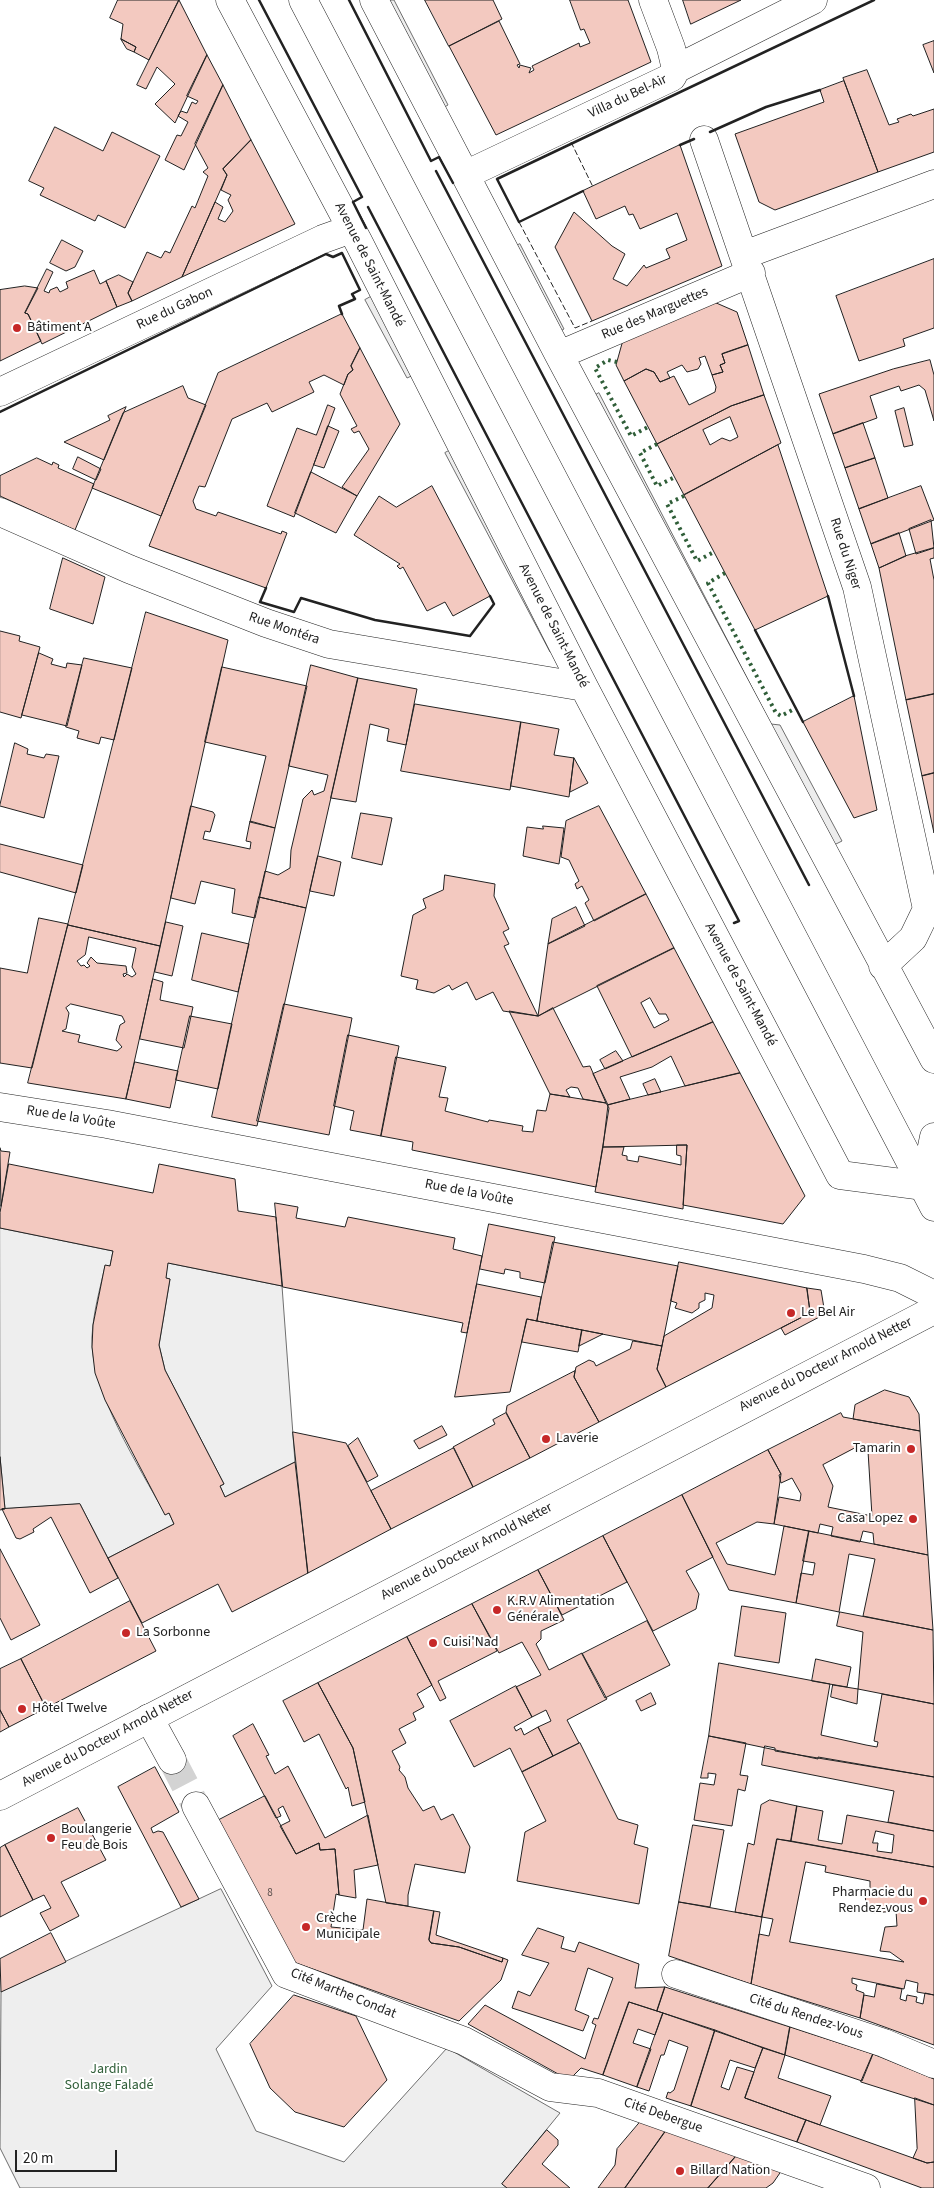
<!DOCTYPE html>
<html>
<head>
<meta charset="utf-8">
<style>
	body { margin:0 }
	#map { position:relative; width:934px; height:2188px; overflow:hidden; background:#fff; font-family:"Source Sans 3",sans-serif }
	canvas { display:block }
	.scale { position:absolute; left:15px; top:2150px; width:102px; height:22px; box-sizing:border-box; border:2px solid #222; border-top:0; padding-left:6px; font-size:15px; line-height:18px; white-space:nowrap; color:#222; -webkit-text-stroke:4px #fff; paint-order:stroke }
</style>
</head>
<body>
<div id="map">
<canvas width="934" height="2188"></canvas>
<div class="scale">20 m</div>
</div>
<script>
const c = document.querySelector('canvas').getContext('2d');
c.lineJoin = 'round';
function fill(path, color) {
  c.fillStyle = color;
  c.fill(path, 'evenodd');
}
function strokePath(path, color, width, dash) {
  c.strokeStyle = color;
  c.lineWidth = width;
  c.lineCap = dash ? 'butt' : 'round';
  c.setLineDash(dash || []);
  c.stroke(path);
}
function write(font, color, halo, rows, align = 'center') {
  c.font = font + ' "Source Sans 3",sans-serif';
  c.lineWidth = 4;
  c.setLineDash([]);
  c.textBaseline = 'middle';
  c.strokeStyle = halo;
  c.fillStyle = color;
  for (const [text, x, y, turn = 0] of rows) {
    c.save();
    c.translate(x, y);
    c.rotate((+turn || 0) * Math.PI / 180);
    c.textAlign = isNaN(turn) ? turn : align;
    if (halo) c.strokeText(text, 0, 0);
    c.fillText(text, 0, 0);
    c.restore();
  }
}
const green = new Path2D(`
	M0,1228L113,1251L110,1266H105C100,1289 93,1313 92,1337C90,1391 139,1466 165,1514L169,1513L174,1524L108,1558L80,1504L5,1509L0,1457Z
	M168,1263L282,1286L295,1462L225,1497L220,1486L224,1484L165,1370L159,1345L170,1279L166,1278Z
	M221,1889L272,1986L216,2049L256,2131L344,2162L447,2048L560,2113L502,2184L507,2188H20L0,2148L1,1992Z`);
const parking = new Path2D(`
	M383,0H394L448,105L441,109Z
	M520,244L564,329L557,333L512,248Z
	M374,295L416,374L407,378L365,300Z
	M599,393L771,724L780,725L842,841L834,845L590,398Z
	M454,448L560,647L550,652L445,453Z`);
const building = new Path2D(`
	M118,0H179L149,60L134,52L136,47L121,39L123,24L110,18Z
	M179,0L207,55L175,123L155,104L175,84L157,67L146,89L137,85Z
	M425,0H493L502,19L449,46Z
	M570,0H628L651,62L496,135L449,46L499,21L520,64L517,65L519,68L520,65L531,68L529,73L534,70L532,66L579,43L580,47L590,43L584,29L581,30Z
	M683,0H741L691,24Z
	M121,39L136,47L134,52L127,49Z
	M934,41V73L923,45Z
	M207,55L223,85L184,170L165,160L177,135L181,136L188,122L178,116L181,111L187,113L192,102L196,104L198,101L187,96Z
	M867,70L889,125L899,122L897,119L911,114L913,116L934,109V152L878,172L843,78Z
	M844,81L878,172L775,210L759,202L735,134L824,102L820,90Z
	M223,85L251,140L223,169L227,175L182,277L132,301L128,293L147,252L161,258L165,251L170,253L192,206L195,208L208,176L203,172L208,168L195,144Z
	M55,127L103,151L112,132L160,156L125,228L98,215L95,221L40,195L44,188L29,181Z
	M251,140L295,224L182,277L215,202L223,207L218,219L225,222L233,211L228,200L231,195L221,190L227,175L223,169Z
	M680,145L722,266L592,321L555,247L574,212L612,246L625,254L613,279L627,286L644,265L646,268L670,258L666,249L687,240L677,213L640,229L633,214L629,215L625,206L596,219L583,191Z
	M62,240L83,251L75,267L66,271L50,263Z
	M934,259V328L903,339L905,346L859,361L836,296Z
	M47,269L53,272L44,291L49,293L50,290L57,287L60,292L68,288L66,282L94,270L100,284L106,281L117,307L42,344L28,314L25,313Z
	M119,275L133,282L128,293L132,301L117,307L106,281Z
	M25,286L38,288L25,313L28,314L41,341L0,361V290Z
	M714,302L737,312L748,345L722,354L725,363L720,365L723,372L712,375L705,356L699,358L701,364L698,369L687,372L682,365L667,372L670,378L660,382L654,372L646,369L624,381L616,365L623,340Z
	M342,314L360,348L351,366L353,370L348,374L344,385L324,375L309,382L314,392L272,412L267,403L232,419L205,487L199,486L193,501L196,509L216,516L218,512L281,534L282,531L287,533L266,588L149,546L218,373Z
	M748,345L764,395L731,406L657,444L624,381L646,369L654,372L660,382L674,376L689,405L715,392L716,387L712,375L723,372L720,365L725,363L722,354Z
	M360,348L400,424L357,496L342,487L369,449L359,431L354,433L351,429L357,426L340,394L348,374L353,370L351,366Z
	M930,360L934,375V421L925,390L919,385L901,391L899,386L870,396L877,418L833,434L819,394L893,369Z
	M183,386L188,398L206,405L161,516L92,488L123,413Z
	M764,395L781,443L684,495L657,444L731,406ZM730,417L738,437L730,441L722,438L710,445L703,430Z
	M328,405L335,408L294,517L267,506L297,428L316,435Z
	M126,407L104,460L64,442L110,420L108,416Z
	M904,408L913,445L904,447L895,411Z
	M863,423L875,458L845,468L833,434Z
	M328,426L339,431L324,468L314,465Z
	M778,445L828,596L755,630L684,495Z
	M78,457L101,469L96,480L73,469Z
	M37,458L52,465L53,462L59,465L58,468L94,484L75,530L0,496V476Z
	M875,458L888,498L859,509L845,468Z
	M311,472L357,496L336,533L295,513Z
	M432,486L490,596L453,616L445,602L427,611L403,567L400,569L397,566L400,564L354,535L379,496L396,507Z
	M921,486L934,520L871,544L859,509Z
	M931,520L934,548L916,554L909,529Z
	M899,533L906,556L879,568L871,544Z
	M934,548V558L930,559L934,580V694L906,700L879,568L905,556Z
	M63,558L105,577L93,624L50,609Z
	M146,612L228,640L160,946L68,925Z
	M0,631L20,636L19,641L40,647L21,718L0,712Z
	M39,653L53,659L51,664L66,668L67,663L82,665L67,726L22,715Z
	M84,658L132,668L114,740L101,737L99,744L77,738L79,731L66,727Z
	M311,665L358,678L306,908L259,897L265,871L278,875L290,868L291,850L303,799L312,790L314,795L324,791L328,775L289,766Z
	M222,667L307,686L275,828L250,822L266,756L205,742Z
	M358,678L417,689L406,745L387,741L389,729L370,724L356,802L331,798Z
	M934,694V773L922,776L906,700Z
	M854,696L877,810L854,818L803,722Z
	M415,704L521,722L510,790L401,771Z
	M521,722L559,729L554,755L574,758L569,797L511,786Z
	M15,743L28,749L27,754L44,758L46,754L59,756L44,818L0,806Z
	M574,758L588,783L570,792Z
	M934,773V833L922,776Z
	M191,806L213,812L215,815L210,832L205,831L203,839L250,849L251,842L246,841L250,821L275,828L255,918L232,913L235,889L201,881L195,904L171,898Z
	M599,806L646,894L594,921L585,903L589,900L582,886L577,889L575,884L579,881L569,860L561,857L566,821Z
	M361,813L392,818L382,865L352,858Z
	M543,826L564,828L559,864L523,856L527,827L543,829Z
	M0,844L83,865L76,893L0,872Z
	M318,856L341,862L334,896L310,891Z
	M445,875L495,884L494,896L509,929L503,932L509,944L504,946L538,1016L503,1011L493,992L476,1000L467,982L452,990L449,985L434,993L416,989L418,980L401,976L413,915L426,908L423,899L443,890Z
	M646,894L674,948L538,1016L548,944Z
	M259,897L306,908L257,1126L212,1117Z
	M576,907L585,926L548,944L552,919Z
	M39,918L68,924L32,1068L0,1063V968L27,973Z
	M166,922L183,926L172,976L155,972Z
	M68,925L160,946L126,1099L28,1083ZM89,937L136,948L132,967L136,974L132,977L127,974L124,977L123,974L127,973L126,966L97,963L91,957L87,963L90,966L87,968L84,965L81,966L77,961L85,955ZM71,1004L122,1016L125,1022L120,1025L116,1040L122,1047L117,1051L78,1042L80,1035L62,1031L66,1029L69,1013L66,1008Z
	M202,933L249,944L238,992L192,980Z
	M674,948L713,1022L632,1057L597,986ZM650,998L659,1014H666L669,1020L654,1028L641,1003Z
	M153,979L163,982L160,1000L193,1007L184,1048L140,1039Z
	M284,1004L352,1018L329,1135L257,1121Z
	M553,1008L583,1067L590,1066L606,1103L583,1099L578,1088L571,1087L566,1090L570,1097L550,1094L509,1011L538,1016Z
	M190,1016L232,1024L218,1089L176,1080Z
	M713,1022L740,1073L685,1086L671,1056L652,1067L620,1077L630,1099L608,1105L593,1074Z
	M348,1035L399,1046L381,1136L350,1130L354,1111L334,1106Z
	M616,1051L623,1061L605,1069L600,1060Z
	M396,1057L446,1067L439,1097L448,1098L445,1111L488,1122L489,1120L523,1126L522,1131L533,1132L537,1110L546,1111L550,1094L606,1103L609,1108L596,1187L412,1150L413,1142L381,1136Z
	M135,1062L178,1071L170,1108L126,1099Z
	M740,1073L805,1196L783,1224L683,1205L687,1145L603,1147L608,1105Z
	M655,1079L661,1092L648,1095L643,1084Z
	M677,1145H687L683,1209L595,1192L603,1147H624L622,1155L627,1156V1160L638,1162L639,1156L681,1165V1156L677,1155Z
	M0,1148L1,1151L10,1152L1,1206Z
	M9,1164L153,1193L159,1164L235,1179L238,1211L276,1217L282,1286L168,1263L166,1278L170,1279L159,1345L165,1370L224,1484L220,1486L225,1497L295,1462L308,1573L232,1612L218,1584L142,1623L108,1558L174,1524L169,1513L165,1515L105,1400L95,1373L92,1347L93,1325L105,1265L110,1266L113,1251L0,1228V1213Z
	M275,1203L298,1207L296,1218L345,1227L348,1217L455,1238L453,1249L482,1256L467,1333L461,1332L463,1323L283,1287Z
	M489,1224L555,1237L545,1283L520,1278V1272L505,1269L504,1274L480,1269Z
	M553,1242L678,1266L662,1346L537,1321Z
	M679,1262L807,1288L810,1313L666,1387L657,1369L664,1336L712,1308L714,1295L705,1293V1300L699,1303V1308L692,1313L675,1308L677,1303L671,1301Z
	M477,1284L541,1297L537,1321L527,1319L510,1392L455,1397Z
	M807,1288L821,1290L825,1314L785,1335L781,1328L810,1313Z
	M527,1319L582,1330L578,1352L522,1342Z
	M582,1330L603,1334L579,1346Z
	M633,1341L662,1346L657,1369L666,1387L599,1422L574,1377L576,1367L589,1360L594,1362L596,1366L630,1349Z
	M575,1371L574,1377L599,1422L530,1458L506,1412L507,1406Z
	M885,1390L909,1397L919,1414L920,1431L853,1419L855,1405Z
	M506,1413L530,1458L473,1487L453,1447L495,1424L493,1420Z
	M841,1413L843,1417L920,1431L928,1555L874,1544L873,1533L863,1531L860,1542L831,1536L833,1527L820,1524L818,1533L774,1524L779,1497L800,1501L801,1494L792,1478L781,1483L779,1475L781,1474L768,1450ZM859,1446L868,1451L872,1516L828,1507L833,1486L823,1465Z
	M442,1426L447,1435L419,1449L414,1441Z
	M293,1432L346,1443L391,1529L308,1573Z
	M358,1438L378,1476L367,1482L348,1446Z
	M454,1448L473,1487L391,1529L371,1491Z
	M768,1450L781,1474L774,1524L757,1522L716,1543L727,1564L775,1575L784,1526L809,1531L796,1603L729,1590L682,1495Z
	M0,1457L5,1509L0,1510Z
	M682,1495L713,1557L686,1571L699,1594L696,1609L653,1631L603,1536Z
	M80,1504L118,1578L90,1593L51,1517L33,1529L34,1532L20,1539L16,1538L2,1509Z
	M809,1531L928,1555L933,1630L863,1616L875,1559L849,1554L839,1612L796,1603L801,1573L813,1575L815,1563L803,1561Z
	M603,1536L627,1582L562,1615L538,1570Z
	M0,1549L40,1625L11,1640L0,1618Z
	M538,1570L564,1620L541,1631V1639L536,1644L549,1670L582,1653L607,1699L567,1720L579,1743L553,1756L538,1727L551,1721L546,1710L532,1717L516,1687L541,1675L522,1642L499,1653L472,1604Z
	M130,1601L156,1651L46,1708L21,1659Z
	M472,1604L497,1651L438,1681L446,1698L440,1701L407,1637Z
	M742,1606L786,1613L779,1663L735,1656Z
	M840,1612L933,1630L934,1704L858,1689L863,1632L837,1626Z
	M647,1621L670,1665L605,1698L582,1654Z
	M407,1637L432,1685L417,1694L424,1707L413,1713L416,1720L399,1729L406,1743L392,1751L400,1767L399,1770L405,1777L408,1788L423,1811L434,1806L441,1820L453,1814L470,1847L465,1873L415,1864L408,1895V1906L386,1903L353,1748L318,1683Z
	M21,1659L46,1708L9,1727L0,1710V1669Z
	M816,1659L851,1667L847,1687L812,1681Z
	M719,1663L830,1684L821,1735L866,1745L877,1747L878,1742L874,1741L882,1694L934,1704V1777L818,1757V1759L709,1736Z
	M318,1683L353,1748L365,1802L352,1806L348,1787L346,1789L319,1734L304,1742L283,1701Z
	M833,1685L858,1689L857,1704L831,1697Z
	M516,1686L532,1717L514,1727L516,1731L521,1728L524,1735L538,1727L553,1756L522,1772L510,1748L474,1767L450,1721Z
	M651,1693L656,1704L641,1711L636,1701Z
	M0,1710L9,1727L0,1732Z
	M253,1724L269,1755L266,1756L275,1774L288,1766L325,1838L368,1815L378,1865L354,1870L356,1898L339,1895L335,1849L320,1850L319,1843L296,1854L280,1826L290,1821L283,1806L278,1809L281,1816L276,1818L233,1736Z
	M709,1736L746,1743L740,1775L748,1776L745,1791L738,1789L732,1826L694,1820L700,1783L714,1785L716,1774L708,1773V1778H701Z
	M580,1743L618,1819L638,1825L634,1844L648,1848L639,1904L517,1881L525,1832L546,1821L522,1772Z
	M765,1746L775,1748V1751L934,1777V1831L888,1822L894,1791L762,1765Z
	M155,1767L179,1812L151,1828L153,1833L158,1831L163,1832L199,1899L181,1907L118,1787Z
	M265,1796L296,1854L319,1843L320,1850L335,1849L339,1895L336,1894L331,1927L363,1930L367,1899L434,1911L429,1940L431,1943L459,1947L502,1962L503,1958L508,1960L501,1980L459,2021L293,1962L219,1820Z
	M770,1800L797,1806L791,1841L777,1839L762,1917L735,1912L748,1843L754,1845L761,1805Z
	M797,1806L823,1811L818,1840L842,1844L847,1815L934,1831V1867L791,1841ZM876,1831L894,1835L892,1853L877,1851L878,1843H873Z
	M78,1808L106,1860L61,1882L79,1916L50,1931L40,1913L51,1908L44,1895L33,1900L5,1845Z
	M693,1825L724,1830L710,1907L679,1902Z
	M777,1839L934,1867V1995L917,1992L918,1983L906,1980L904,1989L852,1978V1983L857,1985L856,1990L864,1993L860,2018L751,1984L759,1934L769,1936L773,1919L762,1917ZM806,1862L826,1866L825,1872L870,1881V1889L865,1890L866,1909L872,1913L896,1911L897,1926L885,1927L880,1951L890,1952L904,1962L790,1942Z
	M5,1845L33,1900L0,1917V1848Z
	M679,1902L762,1917L751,1984L669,1956Z
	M434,1911L440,1912L436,1935L503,1958L502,1962L459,1947L431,1943L429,1940Z
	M538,1928L564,1937L561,1948L575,1952L579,1942L639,1964L635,1988L665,1987L657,2011L629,2002L603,2075L581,2068L569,2080L468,2024L485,2005L585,2059L596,2025L592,2023L594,2018L598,2019L613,1978L588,1968L575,2010L589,2016L583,2031L512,2008L518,1991L530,1996L549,1963L522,1955Z
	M51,1933L66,1962L1,1992L0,1959Z
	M877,1984L902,1989L900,1999L906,2001L907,1995L917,1997L916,2002L923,2004L925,1993L934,1995V2045L860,2018L864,1995L874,1997Z
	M665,1987L790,2027L785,2055L657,2011Z
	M294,1995L356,2016L387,2080L344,2127L295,2112L270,2088L250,2044Z
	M629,2002L663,2013L655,2035L638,2029L633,2043L651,2049L637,2087L603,2075Z
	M663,2013L715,2030L691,2106L666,2098L668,2092L670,2093L674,2090L688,2047L669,2040L664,2055H661L649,2091L637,2087Z
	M790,2027L873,2054L862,2081L785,2055Z
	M715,2030L763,2048L755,2068L730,2060L721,2087L729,2090L737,2067L754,2072L745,2098L806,2120L797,2142L691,2106Z
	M763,2048L785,2055L778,2078L831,2096L820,2125L745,2098Z
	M873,2054L934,2079V2105L861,2082Z
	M915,2098L934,2105V2162L927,2163L913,2158L917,2149Z
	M806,2120L927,2163L934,2162V2188H922L797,2142Z
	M641,2121L667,2129L625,2188H598L615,2165L617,2149Z
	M667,2129L737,2155L708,2188H625Z
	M547,2130L558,2140V2145L542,2164L570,2188H507L502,2184Z
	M737,2155L782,2170L773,2183L766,2188H708Z`);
const streetTunnel = new Path2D(`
	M172,1760L196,1806`);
const street = new Path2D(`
	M230,0L359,243L584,687L840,1175L924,1186L934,1137
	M374,0L559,355L934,1059
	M653,0L671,48L676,69
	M704,140L857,587L927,909L913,938L883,966
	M465,175L672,77L676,69L813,0
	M744,255L934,184
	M559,355L751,273
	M0,392L323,239L351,229
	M0,512L129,569L266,623L329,644L584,687
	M0,1107L107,1124L864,1269L900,1278L934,1295
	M149,1718L172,1760
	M196,1806L286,1974L464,2041L550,2087L598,2093L866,2188
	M676,1974L884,2043L934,2064`);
const secondary = new Path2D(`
	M303,0L934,1207
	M0,1796L934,1310`);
const hedge = new Path2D(`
	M617,362L608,360L595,368L631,436L648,427
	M657,444L640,453L657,486L675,477
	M684,496L667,504L697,561L714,552
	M725,573L708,583L776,713L781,716L796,708`);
const fence = new Path2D(`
	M571,142L593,187
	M519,222L575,328L592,321`);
const wall = new Path2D(`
	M259,0L362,197L353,202L366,228
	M349,0L431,161L439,157L453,183
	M710,132L766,107L820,90
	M680,145L694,139
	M436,171L809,885
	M583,191L519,222L497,179L874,0
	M368,207L739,921L734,923
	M0,412L326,254L333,257L342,253L360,290L352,294L355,299L339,306L342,314
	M266,588L260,602L294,612L301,598L375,620L470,636L494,604L490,596
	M828,596L854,696
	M755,630L803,722`);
const markers = [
	[17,328,5,"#c62828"],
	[791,1313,5,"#c62828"],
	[546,1439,5,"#c62828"],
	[911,1449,5,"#c62828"],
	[913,1519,5,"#c62828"],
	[497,1610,5,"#c62828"],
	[126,1633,5,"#c62828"],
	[433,1643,5,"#c62828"],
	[22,1709,5,"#c62828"],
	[51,1838,5,"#c62828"],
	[923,1901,5,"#c62828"],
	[306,1927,5,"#c62828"],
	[680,2171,5,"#c62828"]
];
const numberNames = [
	["8",270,1894]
];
const streetNames = [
	["Villa du Bel-Air",628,97,-25],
	["Avenue de Saint-Mandé",369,265,63],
	["Rue du Gabon",175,309,-25],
	["Rue des Marguettes",655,314,-23],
	["Rue du Niger",845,554,72],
	["Avenue de Saint-Mandé",553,626,63],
	["Rue Montéra",284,629,19],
	["Avenue de Saint-Mandé",740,985,62],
	["Rue de la Voûte",71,1118,9],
	["Rue de la Voûte",469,1193,11],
	["Avenue du Docteur Arnold Netter",826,1365,-27],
	["Avenue du Docteur Arnold Netter",467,1552,-28],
	["Avenue du Docteur Arnold Netter",108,1739,-28],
	["Cité Marthe Condat",343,1994,22],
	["Cité du Rendez-Vous",806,2017,18],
	["Cité Debergue",663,2116,19]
];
const poiNames = [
	["Bâtiment A",27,328],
	["Le Bel Air",801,1313],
	["Laverie",556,1439],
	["Tamarin",901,1449,"right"],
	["Casa Lopez",903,1519,"right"],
	["K.R.V Alimentation",507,1602],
	["Générale",507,1618],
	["La Sorbonne",136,1633],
	["Cuisi'Nad",443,1643],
	["Hôtel Twelve",32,1709],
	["Boulangerie",61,1830],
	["Feu de Bois",61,1846],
	["Pharmacie du",913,1893,"right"],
	["Rendez-vous",913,1909,"right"],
	["Crèche",316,1919],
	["Municipale",316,1935],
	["Billard Nation",690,2171]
];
const parkNames = [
	["Jardin",109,2070],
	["Solange Faladé",109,2086]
];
fill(green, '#eee');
strokePath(green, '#6f6f6f', 1);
fill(parking, '#ededed');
strokePath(parking, '#6f6f6f', 1);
fill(building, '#f3c9c0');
strokePath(building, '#222', 1);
strokePath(streetTunnel, '#d3d3d3', 28, [28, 14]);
strokePath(street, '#222', 29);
strokePath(secondary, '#222', 29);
strokePath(street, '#fff', 28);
strokePath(secondary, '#fff', 28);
strokePath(hedge, '#2f5e38', 4, [2.5, 4]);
strokePath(fence, '#222', 1, [6, 2.5]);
strokePath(wall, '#222', 2.5);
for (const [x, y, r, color] of markers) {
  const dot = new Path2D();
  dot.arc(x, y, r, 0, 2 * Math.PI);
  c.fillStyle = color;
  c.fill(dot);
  strokePath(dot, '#fff', 2);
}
write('11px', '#564c4a', null, numberNames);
write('14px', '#222', '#fff', streetNames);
write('14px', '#222', '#fff', poiNames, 'left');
write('14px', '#2f5e38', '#fff', parkNames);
</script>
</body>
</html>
